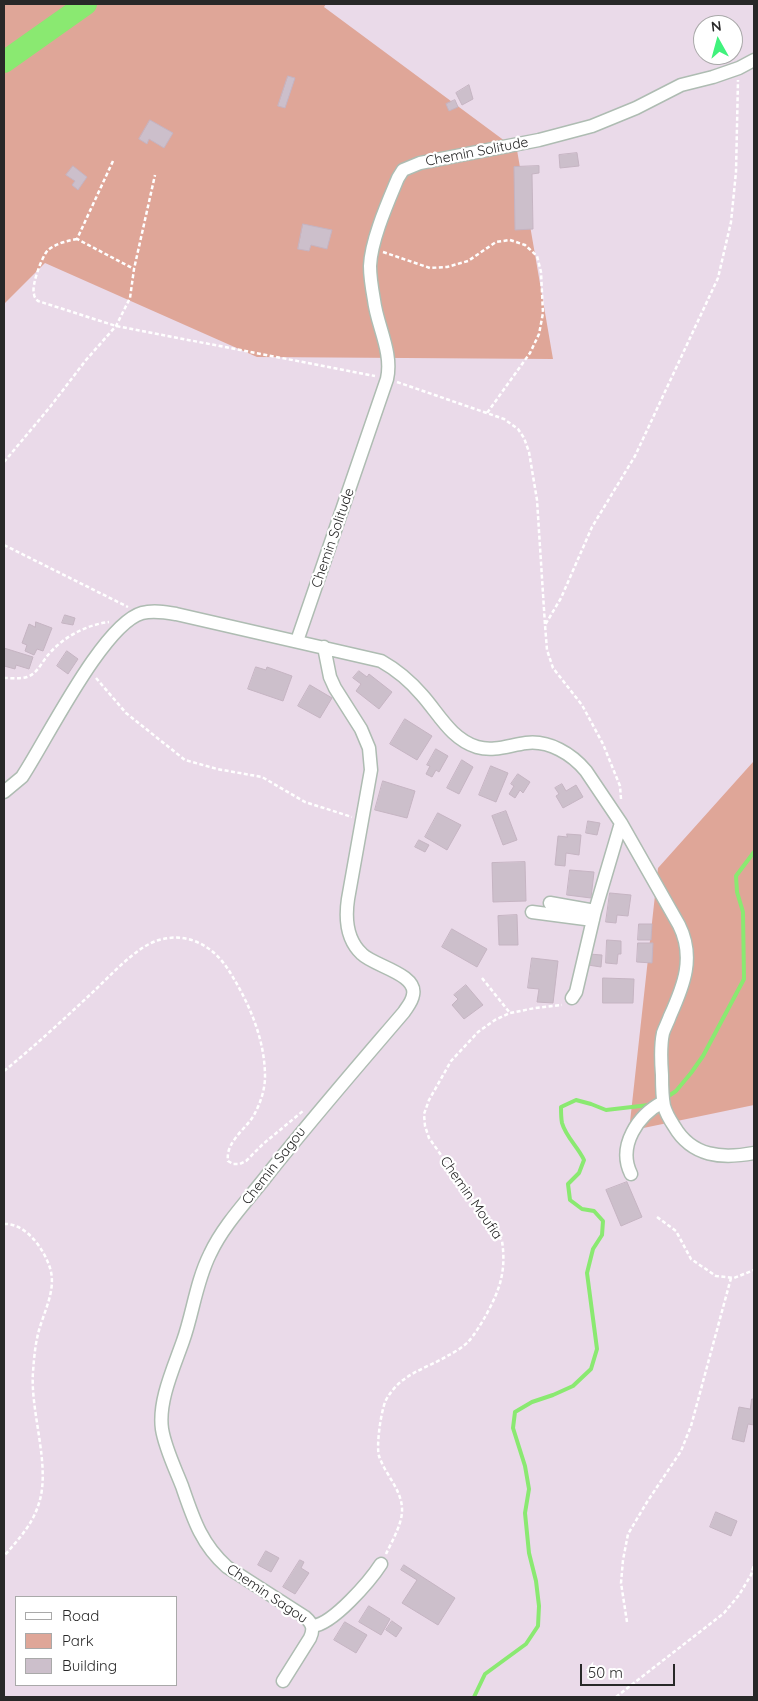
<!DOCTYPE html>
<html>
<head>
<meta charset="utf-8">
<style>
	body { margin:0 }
	#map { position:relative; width:758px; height:1701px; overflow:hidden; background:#eadae9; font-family:Quicksand,sans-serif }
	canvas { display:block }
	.frame { position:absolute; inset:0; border:5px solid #282828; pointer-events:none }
	.legend { position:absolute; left:15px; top:1596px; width:162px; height:90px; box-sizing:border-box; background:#fff; border:1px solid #a9a9a9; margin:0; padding:6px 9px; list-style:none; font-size:15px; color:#282828 }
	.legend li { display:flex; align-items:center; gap:10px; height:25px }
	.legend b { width:25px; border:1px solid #a9a9a9 }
	.north { position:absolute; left:693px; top:15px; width:50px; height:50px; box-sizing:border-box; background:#fff; border:1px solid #a9a9a9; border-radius:50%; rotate:353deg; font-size:14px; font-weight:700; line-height:20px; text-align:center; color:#282828 }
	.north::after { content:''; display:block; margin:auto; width:18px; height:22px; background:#40f27c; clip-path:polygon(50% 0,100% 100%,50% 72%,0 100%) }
	.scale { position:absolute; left:580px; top:1664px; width:95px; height:22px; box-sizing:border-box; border:2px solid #282828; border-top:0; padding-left:6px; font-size:15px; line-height:18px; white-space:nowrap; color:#282828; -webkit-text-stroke:4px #fff; paint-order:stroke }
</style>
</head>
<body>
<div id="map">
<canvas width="758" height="1701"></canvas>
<div class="frame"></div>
<ul class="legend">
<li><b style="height:6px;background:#fff"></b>Road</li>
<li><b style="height:14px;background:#dfa698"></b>Park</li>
<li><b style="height:14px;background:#ccbfcb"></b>Building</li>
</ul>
<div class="north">N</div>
<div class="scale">50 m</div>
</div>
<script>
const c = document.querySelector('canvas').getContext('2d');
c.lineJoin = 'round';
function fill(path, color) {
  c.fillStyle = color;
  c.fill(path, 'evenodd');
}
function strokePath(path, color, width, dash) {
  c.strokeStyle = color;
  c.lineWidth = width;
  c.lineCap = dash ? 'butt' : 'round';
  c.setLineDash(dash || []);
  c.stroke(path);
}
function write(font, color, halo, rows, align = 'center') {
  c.font = font + ' Quicksand,sans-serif';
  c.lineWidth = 4.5;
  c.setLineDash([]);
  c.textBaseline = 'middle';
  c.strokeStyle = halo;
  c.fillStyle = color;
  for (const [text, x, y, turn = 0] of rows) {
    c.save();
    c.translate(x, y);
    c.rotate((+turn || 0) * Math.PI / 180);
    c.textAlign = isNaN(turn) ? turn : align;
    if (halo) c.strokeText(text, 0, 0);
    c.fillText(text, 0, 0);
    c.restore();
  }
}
const green = new Path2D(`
	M4,4H326L324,7L517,150L553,359L257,357L45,263L4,304Z
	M753,762H754V1105L629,1131L658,868Z`);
const stream = new Path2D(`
	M667,1097L676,1091L691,1073L703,1056L744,979L743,912L737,892L736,876L754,852
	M474,1697L485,1674L526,1644L538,1626L539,1606L536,1581L529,1553L525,1513L529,1489L525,1466L513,1428L515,1412L532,1402L553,1395L573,1386L591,1369L597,1349L587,1273L593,1249L602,1235L603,1221L594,1211L582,1209L570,1200L568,1184L579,1173L584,1160C578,1147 566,1137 562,1123C561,1118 561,1112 561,1107L576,1100L591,1104L606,1110L649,1105`);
const river = new Path2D(`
	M4,62L86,4`);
const building = new Path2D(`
	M288,76L295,78L285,108L278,106Z
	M469,85L473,99L462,105L456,93Z
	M455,100L458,107L449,111L446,104Z
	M150,120L173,133L164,148L149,139L147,144L139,139Z
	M577,153L579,166L560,168L559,155Z
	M73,166L87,177L78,190L72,185L75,181L66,175Z
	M539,166V173L532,174L533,229L515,230L514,167Z
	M303,224L332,230L327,249L311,245L309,251L298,249Z
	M65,615L75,618L73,625L62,623Z
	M36,622L52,628L43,651L37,649L34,655L25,651L27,645L22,643L29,624L35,627Z
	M4,648L33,657L29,669L16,665L15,669L4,666Z
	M67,651L78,659L68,674L57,666Z
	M256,667L266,670L267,667L292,676L283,701L248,689Z
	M359,671L367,677L369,674L392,692L379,709L356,691L361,684L353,678Z
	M310,685L332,698L320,718L298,706Z
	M405,719L432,736L417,760L390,744Z
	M436,749L448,756L439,772L436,770L432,777L426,774L430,766L427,765Z
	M462,760L473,767L459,794L447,788Z
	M491,766L508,773L496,802L479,795Z
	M518,774L530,782L523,793L520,790L515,798L509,794L514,786L511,784Z
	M383,781L415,791L407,818L375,810Z
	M562,784L566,791L576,785L583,797L563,808L556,796L559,794L555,788Z
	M506,811L517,840L503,845L492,816Z
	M438,813L461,825L447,850L425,837Z
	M588,821L600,823L597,835L586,833Z
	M567,834L581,835L579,855L566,853L565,866L555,865L558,836L567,837Z
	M419,840L429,845L425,852L415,847Z
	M525,862L526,901L493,902L492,863Z
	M570,870L594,872L591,898L567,895Z
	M610,893L631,895L628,916L617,915L616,923L606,922Z
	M517,915L518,945H499L498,916Z
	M639,924H652L651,940H638Z
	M452,929L487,949L477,967L442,947Z
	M607,940L621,941V954H618L617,964L606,963Z
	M638,943H653L652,963L637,962Z
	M589,954L602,955L601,967L588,965Z
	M532,958L558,961L553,1003L537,1002L539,989L528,988Z
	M603,978L634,979L633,1003H603Z
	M466,985L483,1005L464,1019L452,1005L458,999L454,995Z
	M627,1182L642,1217L621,1226L606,1190Z
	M752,1399H754V1425L748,1424L744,1442L732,1439L739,1407L750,1409Z
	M716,1512L737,1521L731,1536L710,1527Z
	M266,1551L279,1558L271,1572L258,1565Z
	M300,1560L304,1562L301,1568L309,1573L295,1594L283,1587Z
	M404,1565L455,1598L438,1625L402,1603L417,1580L401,1570Z
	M369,1606L390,1619L381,1635L359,1622Z
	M392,1621L402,1628L396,1637L386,1630Z
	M345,1622L367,1635L356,1653L334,1640Z`);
const path = new Path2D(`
	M113,161L77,239L134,269
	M77,239C67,241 57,243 48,250C42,256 31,286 34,294C34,297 36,299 38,301L116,326L375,376
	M383,252L430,268L447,267L468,261L496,242L510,240L525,245L537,256L541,272L543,313L539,334L530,353L487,413
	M397,382L504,419L518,429L524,438L529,452L537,500L545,625
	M4,462L50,407L86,360L116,326L130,298L134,269L155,175
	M4,545L128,607
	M4,678C11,678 20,679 27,677C37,674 42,662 48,655C63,637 86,625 109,622
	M96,678L126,713L185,760L217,769L262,777L305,802L352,817
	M621,799L620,786L603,744L582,705L553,668L547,650L545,625L561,598L592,527L635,456L718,278L731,222L736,172L738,80
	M482,978L510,1013
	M4,1071C35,1046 65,1018 94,991C111,975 137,946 159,940C190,931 216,948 231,974C250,1005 265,1040 265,1077C265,1088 261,1102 255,1113C248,1128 225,1141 228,1161L233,1164H240L246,1161L263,1144L303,1111
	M657,1217L676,1231L691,1259L716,1276L734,1278L754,1270
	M4,1224C26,1223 44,1249 50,1268C57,1290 43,1313 38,1334C35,1346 34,1359 33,1372C30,1412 51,1466 39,1503C33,1524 18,1540 4,1556
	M386,1554C392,1541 403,1523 402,1508C401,1489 385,1474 379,1456C376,1446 381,1410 386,1400C401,1373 424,1370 449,1355C455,1352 463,1347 468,1342C479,1330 498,1296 501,1279C504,1267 504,1254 502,1241L429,1138L425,1126L424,1114L429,1100L451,1061L478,1032L495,1020L510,1013L535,1008L562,1005
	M627,1622L621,1583L623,1560L628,1534L647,1502L681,1451L691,1426L731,1278
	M616,1697L724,1613L739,1595L751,1575L754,1565`);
const minor = new Path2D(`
	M297,641L387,379C393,352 377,326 374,300C372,289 370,277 370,266C371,240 388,202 398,178L403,170L420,163L539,140L592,126L636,108L681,85L713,77L739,68L754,60
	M4,792L22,777C46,741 103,624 142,613C153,610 165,612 176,614L381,661C397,670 410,681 422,695C439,714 451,739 477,747C494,752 510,745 526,743C549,740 572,754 586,771L621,823L679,925C695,957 684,985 670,1016C668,1022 665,1027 663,1033C660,1047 661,1062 662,1075C662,1085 662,1096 664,1106C666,1113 670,1120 674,1126C692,1157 722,1159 754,1153
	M550,903L595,911
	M532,912L593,920
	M572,998L576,992L595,911L621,823
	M631,1174C617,1146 638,1115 663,1102
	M313,1626C333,1624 370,1581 381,1564
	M283,1681L310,1638C314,1629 313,1624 305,1617L227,1567C201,1544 193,1518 182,1486C175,1468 165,1448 162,1429C158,1401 174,1367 183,1341C193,1313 196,1282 210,1254C223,1226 246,1202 265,1178C310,1121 357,1067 404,1012C407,1007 412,1002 413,995C418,974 374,966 362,954C347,940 345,919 348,899L371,770L369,748L361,729L335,688L330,677L324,647`);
const streetNames = [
	["Chemin Solitude",477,152,-11],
	["Chemin Solitude",333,538,-71],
	["Chemin Sagou",274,1166,-52],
	["Chemin Moufia",471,1198,55],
	["Chemin Sagou",267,1594,34]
];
fill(green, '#dfa698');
strokePath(stream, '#8ae971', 4);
strokePath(river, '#8ae971', 22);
fill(building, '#ccbfcb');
strokePath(building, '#c5b4c2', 1);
strokePath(minor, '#aebcb2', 15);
strokePath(path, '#fff', 2.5, [4, 2.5]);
strokePath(minor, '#fff', 12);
write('14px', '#282828', '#fff', streetNames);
</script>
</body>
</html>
